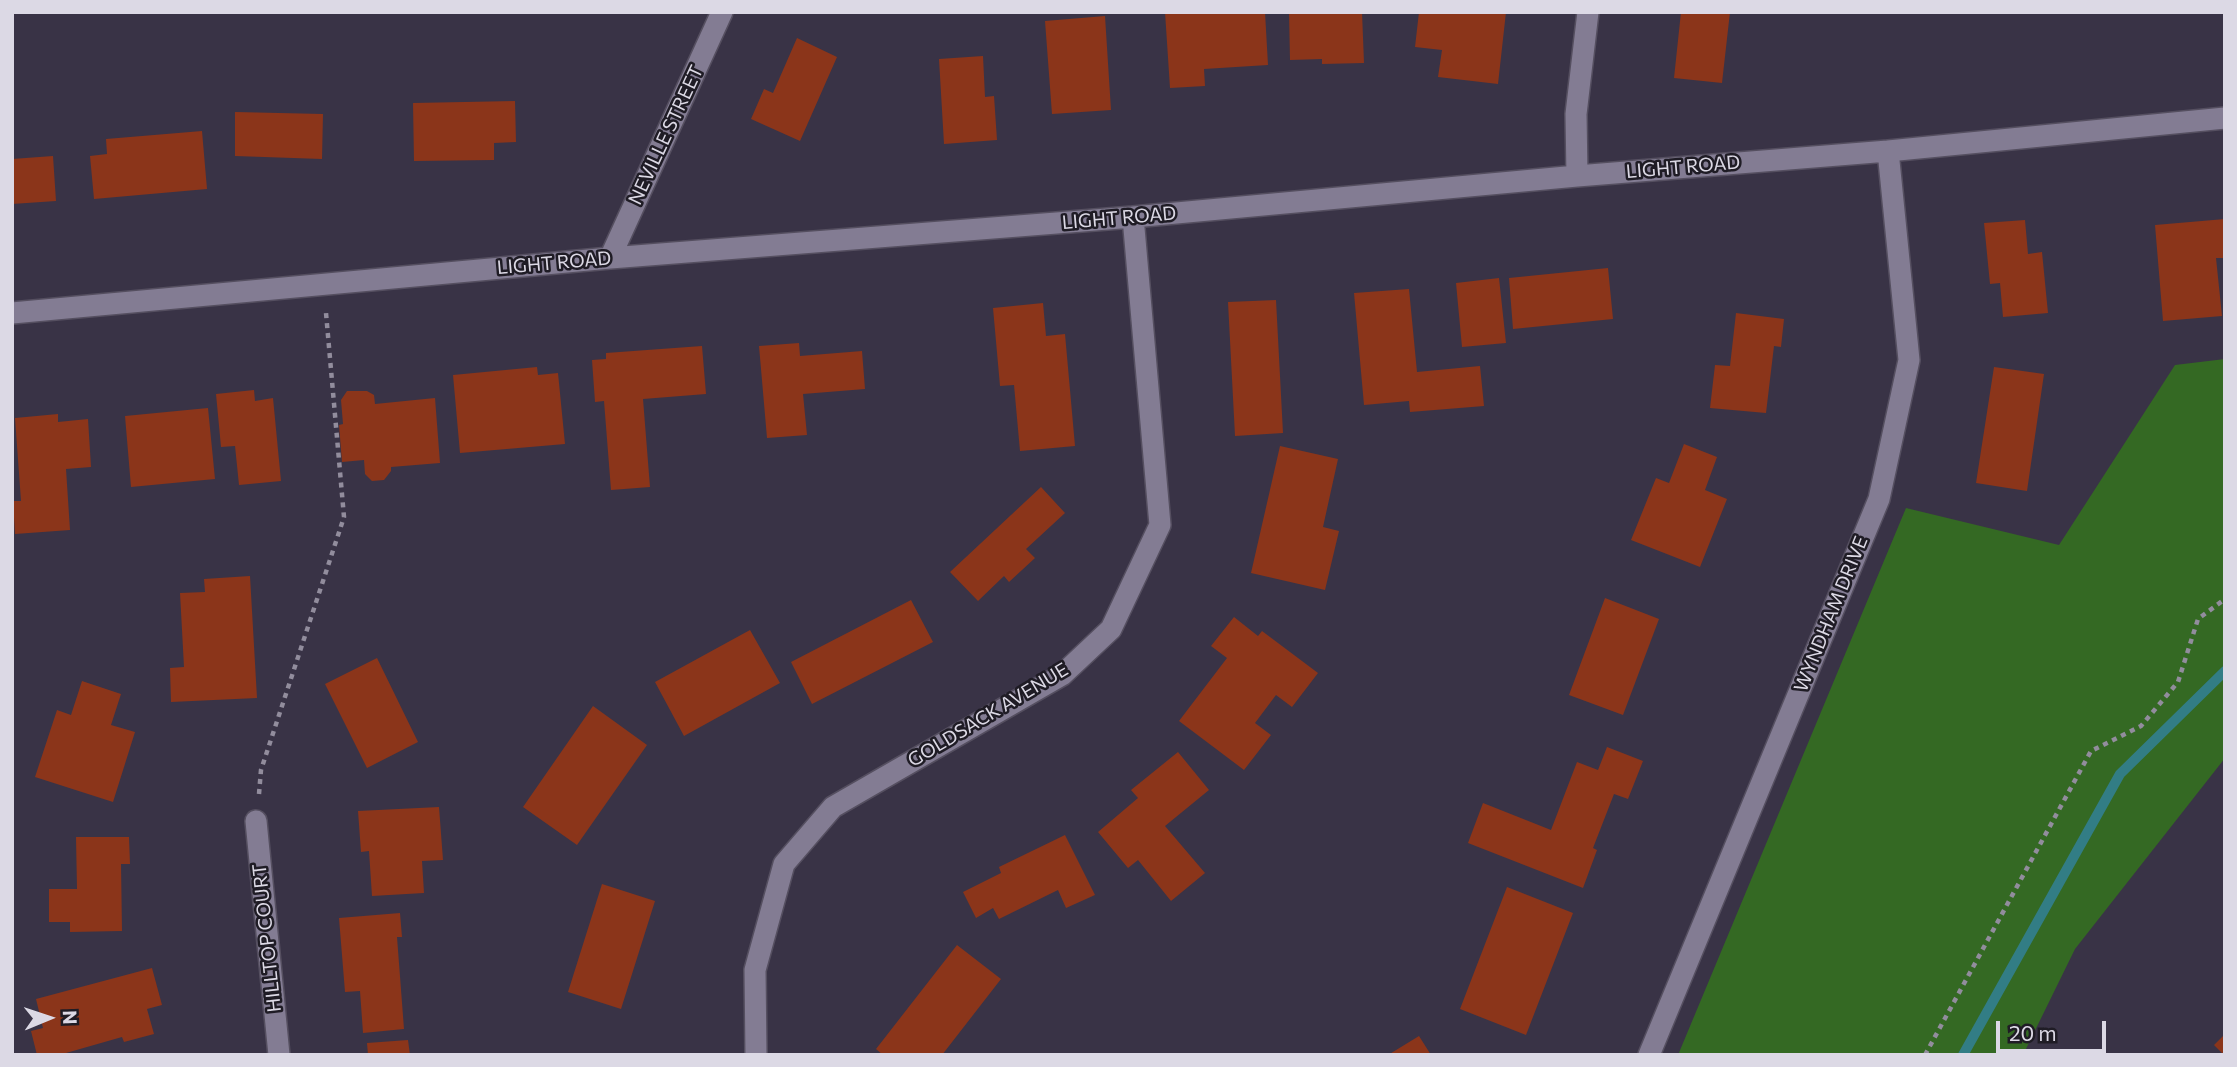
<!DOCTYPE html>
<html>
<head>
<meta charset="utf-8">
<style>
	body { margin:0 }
	#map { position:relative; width:2237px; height:1067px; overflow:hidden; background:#393346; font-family:Commissioner,sans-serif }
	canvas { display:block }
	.frame { position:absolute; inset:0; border:14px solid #dcd9e5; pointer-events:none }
	.north { position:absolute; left:14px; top:983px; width:70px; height:70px; -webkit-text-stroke:5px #1f1c25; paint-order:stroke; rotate:88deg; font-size:19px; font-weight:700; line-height:28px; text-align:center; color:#dcd9e5 }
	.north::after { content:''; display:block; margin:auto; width:24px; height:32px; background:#dcd9e5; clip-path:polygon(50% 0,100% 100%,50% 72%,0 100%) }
	.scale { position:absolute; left:1996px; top:1021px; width:110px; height:32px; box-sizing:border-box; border:4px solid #dcd9e5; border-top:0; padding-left:9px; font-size:21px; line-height:24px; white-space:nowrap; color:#dcd9e5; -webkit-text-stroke:5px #1f1c25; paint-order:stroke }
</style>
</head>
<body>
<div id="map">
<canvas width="2237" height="1067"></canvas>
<div class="frame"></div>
<div class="north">N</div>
<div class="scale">20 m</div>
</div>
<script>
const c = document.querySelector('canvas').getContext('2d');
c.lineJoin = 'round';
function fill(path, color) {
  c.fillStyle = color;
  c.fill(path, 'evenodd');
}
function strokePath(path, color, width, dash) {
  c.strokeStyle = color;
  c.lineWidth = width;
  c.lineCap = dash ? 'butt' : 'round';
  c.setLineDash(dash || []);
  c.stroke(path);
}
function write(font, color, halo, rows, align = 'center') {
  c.font = font + ' Commissioner,sans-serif';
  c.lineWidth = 5;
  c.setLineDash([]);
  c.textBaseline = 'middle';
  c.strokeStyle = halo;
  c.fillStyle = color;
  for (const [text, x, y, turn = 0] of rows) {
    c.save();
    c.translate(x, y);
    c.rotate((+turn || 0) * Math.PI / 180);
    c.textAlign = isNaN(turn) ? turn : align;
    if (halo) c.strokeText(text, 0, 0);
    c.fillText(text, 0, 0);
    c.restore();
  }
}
const green = new Path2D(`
	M2225,359V758L2075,949L2023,1055H1678L1906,508L2059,545L2175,365Z`);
const stream = new Path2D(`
	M1963,1055L2120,774L2225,671`);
const building = new Path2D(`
	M1165,12H1265L1268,65L1204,69L1205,86L1170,88Z
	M1289,12H1362L1364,63L1322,64V59L1290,60Z
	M1419,12H1506L1498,84L1438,77L1442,50L1415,47Z
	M1681,12H1730L1722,83L1674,78Z
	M1105,16L1111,110L1052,114L1045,21Z
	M797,38L837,57L800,141L751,119L764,89L773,93Z
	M983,56L985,97L994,96L997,140L944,144L939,59Z
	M515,101L516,142L494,143V160L414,161L413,103Z
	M235,112L323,114L322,159L235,156Z
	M202,131L207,189L94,199L90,156L107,154L106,139Z
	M53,156L56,201L12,204V159Z
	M2225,219V258H2216L2222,316L2163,321L2155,225Z
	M2025,220L2028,254L2042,252L2048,313L2003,317L2000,283L1990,284L1984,223Z
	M1608,268L1613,319L1513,329L1509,278Z
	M1499,278L1506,343L1462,347L1456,283Z
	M1409,289L1417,372L1480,366L1484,406L1410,412L1409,401L1364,405L1354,293Z
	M1276,300L1283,433L1235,436L1228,302Z
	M1043,303L1046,336L1065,334L1075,446L1020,451L1014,385L1000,386L993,308Z
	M1736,313L1784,319L1781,347L1774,346L1766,413L1710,408L1715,365L1730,366Z
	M799,343L800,356L862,351L865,389L803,394L807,435L767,438L759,346Z
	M702,346L706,394L643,399L650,487L611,490L604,401L595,402L592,360L606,359V353Z
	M537,367L538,375L558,373L565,444L460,453L453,375Z
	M1994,367L2044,374L2027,491L1976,483Z
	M254,390L255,401L273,398L281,481L239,485L235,446L221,447L216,394Z
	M347,391H367L374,395L375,404L435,398L440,463L391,467V471L384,480L372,481L365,474L364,460L342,462L339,425L343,424L341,400Z
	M208,408L215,479L131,487L125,416Z
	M58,414V422L88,419L91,467L66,469L70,530L15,534L13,501H21L15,418Z
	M1684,444L1717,457L1705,490L1727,499L1700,567L1631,540L1656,478L1669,483Z
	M1280,446L1338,459L1323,527L1339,531L1325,590L1251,573Z
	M1041,487L1065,513L1026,549L1035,558L1009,582L1004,576L978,601L950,572Z
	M250,576L257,698L171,702L170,668L184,667L180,593L205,592L204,579Z
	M1605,598L1659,619L1623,715L1569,695Z
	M911,600L933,642L812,704L791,662Z
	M1234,617L1258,636L1262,631L1318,673L1292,707L1276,695L1255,723L1271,735L1244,770L1179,721L1227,658L1211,646Z
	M750,630L780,683L684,736L655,682Z
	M377,658L418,742L367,768L325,684Z
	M82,681L121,694L111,725L135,732L113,802L35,777L57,710L71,715Z
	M593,706L647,745L577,845L523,807Z
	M1607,747L1643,761L1628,799L1614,794L1593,848L1597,850L1583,888L1468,843L1483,803L1551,830L1577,762L1598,770Z
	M1178,752L1209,790L1165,826L1205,873L1171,901L1138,860L1128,868L1098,832L1138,798L1131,790Z
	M439,807L443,860L422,861L424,893L372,896L369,851L361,852L358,811Z
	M1065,835L1095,895L1066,908L1058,890L999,919L993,908L976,918L963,892L1001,873L999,867Z
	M76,837H129L130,864H121L122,931L70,932V922H49V889H77Z
	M602,884L655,901L621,1009L568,992Z
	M1507,887L1573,913L1526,1035L1460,1009Z
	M400,913L402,937H397L404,1029L363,1033L360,991L345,992L339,918Z
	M957,945L1001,979L942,1055H883L876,1049Z
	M152,968L162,1005L147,1009L154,1034L124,1042L122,1037L59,1055H37L31,1031L43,1028L36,999Z
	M2225,1034V1055H2224L2214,1045Z
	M1419,1036L1431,1055H1388Z
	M408,1040L410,1055H368L367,1043Z`);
const path = new Path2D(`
	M259,794L261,770L344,517L326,313
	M1925,1055L2091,751L2141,726L2178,682L2198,619L2225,599`);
const street = new Path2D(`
	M1577,176L1576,114L1588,12
	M610,258L722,12
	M12,313L610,258L1133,217L1577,176L1888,151L2225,118
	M256,821L279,1055
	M756,1055L755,970L784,864L833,807L1062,675L1111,629L1160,525L1133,217
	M1649,1055L1879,499L1909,360L1888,151`);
const streetNames = [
	["NEVILLE STREET",666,135,-65],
	["LIGHT ROAD",1683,167,-5],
	["LIGHT ROAD",1119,218,-5],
	["LIGHT ROAD",554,263,-5],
	["WYNDHAM DRIVE",1831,614,-68],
	["GOLDSACK AVENUE",988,715,-31],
	["HILLTOP COURT",267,938,-96]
];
fill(green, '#346923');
strokePath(stream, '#327d85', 10);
fill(building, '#8b351a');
strokePath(street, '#554f60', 24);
strokePath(path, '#928d9d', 4.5, [5, 5]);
strokePath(street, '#837c93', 21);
write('19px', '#dcd9e5', '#1f1c25', streetNames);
</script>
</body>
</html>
